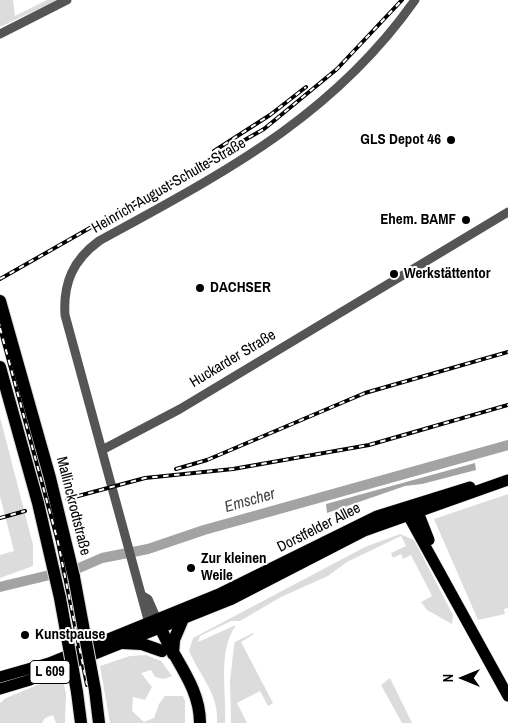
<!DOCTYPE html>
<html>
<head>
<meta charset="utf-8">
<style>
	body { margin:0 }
	#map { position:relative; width:508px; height:723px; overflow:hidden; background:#fff; font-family:"Archivo Narrow",sans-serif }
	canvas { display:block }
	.north { position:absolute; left:438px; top:653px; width:50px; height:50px; -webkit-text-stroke:4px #fff; paint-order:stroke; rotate:270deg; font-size:14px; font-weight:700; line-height:20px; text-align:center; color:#000 }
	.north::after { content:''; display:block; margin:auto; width:18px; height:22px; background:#000; clip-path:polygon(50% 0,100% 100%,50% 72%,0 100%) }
</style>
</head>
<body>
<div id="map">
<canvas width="508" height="723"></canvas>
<div class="north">N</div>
</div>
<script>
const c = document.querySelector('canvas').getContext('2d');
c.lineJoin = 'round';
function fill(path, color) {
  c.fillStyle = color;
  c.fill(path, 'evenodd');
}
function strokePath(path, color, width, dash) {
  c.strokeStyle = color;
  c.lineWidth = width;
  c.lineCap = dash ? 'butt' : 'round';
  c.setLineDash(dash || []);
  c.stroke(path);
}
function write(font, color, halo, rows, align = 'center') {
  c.font = font + ' "Archivo Narrow",sans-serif';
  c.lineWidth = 4;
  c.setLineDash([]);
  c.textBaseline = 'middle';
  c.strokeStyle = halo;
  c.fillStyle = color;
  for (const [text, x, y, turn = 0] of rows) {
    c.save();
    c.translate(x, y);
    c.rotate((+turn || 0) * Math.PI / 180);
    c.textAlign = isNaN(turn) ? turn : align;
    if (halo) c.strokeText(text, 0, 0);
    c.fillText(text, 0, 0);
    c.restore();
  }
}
const green = new Path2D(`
	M0,0H13L15,16L47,0H58L0,27Z
	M0,417L33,545V566L0,578V555L14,551L0,496Z
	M508,494V608L504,609L505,614L478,620L434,519Z
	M400,534L414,540L453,615L452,624L427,610L421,602L432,596L411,555L403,559L401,554L393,558L391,553L406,546L401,536L347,562L328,576L281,597L240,621H231L200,636L198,642L236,625C217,652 227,692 225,723H217C219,694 200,676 189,651L193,638L365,547Z
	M253,633L254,634L241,642L273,703L268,706L260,691L237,703L247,723H231L230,681L234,646L235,642Z
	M146,655L161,661L172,676L164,679L155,677L151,670L141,673L152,687L145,700L133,697L132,711L144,722L154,718L159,704L165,696H183L185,701V723H110L100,666L130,656Z
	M62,675L66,694L65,723H56L53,715L45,718L42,723H0V703L6,698Z
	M390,678L412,723H402L381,685Z`);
const water = new Path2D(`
	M475,463L476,470L422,484L405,486L327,513L326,504Z`);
const river = new Path2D(`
	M0,587L79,568L102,558L148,549L204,530L508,445`);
const minor = new Path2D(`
	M0,34L67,0
	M102,450L180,409L508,212
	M143,596L148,599L159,624
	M150,627L65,315C63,283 73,260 99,241C221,174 332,118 415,0`);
const major = new Path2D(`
	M413,507L418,512L429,540
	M409,509L408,515L508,696
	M0,677L49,663L221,593L377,516L470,487
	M0,689L30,680L230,600L364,531L508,480`);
const highway = new Path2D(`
	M0,301L50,478L74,577
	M0,367L38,503L60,598
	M161,629C175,661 200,687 200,723
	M123,643L142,644L162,651
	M173,654L174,640L182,621
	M95,690L99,723
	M77,692L81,723`);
const rail = new Path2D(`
	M214,151L270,115L306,87
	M0,279L264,129L337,69L402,0
	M0,328L58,542L87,685
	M176,469L207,460L365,393L508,352
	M67,499L145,478L233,469L369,445L508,405
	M0,518L25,511`);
const highwayBridge = new Path2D(`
	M74,577L95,690
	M60,598L77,692`);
const markers = [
	[451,140,5,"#000"],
	[466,220,5,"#000"],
	[394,274,5,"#000"],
	[200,288,5,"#000"],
	[191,568,5,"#000"],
	[25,635,5,"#000"]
];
const shields = [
	[50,672,40]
];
const shieldNames = [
	["L 609",50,672]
];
const poiNames = [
	["GLS Depot 46",441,140,"right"],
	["Ehem. BAMF",456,220,"right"],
	["Werkstättentor",404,274],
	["DACHSER",210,288],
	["Zur kleinen",201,559],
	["Weile",201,576],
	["Kunstpause",35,635]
];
const streetNames = [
	["Heinrich-August-Schulte-Straße",169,186,-30],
	["Huckarder Straße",233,359,-31],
	["Mallinckrodtstraße",73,506,76],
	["Dorstfelder Allee",319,528,-27]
];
const waterNames = [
	["Emscher",250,501,-16]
];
fill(green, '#dcdcdc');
fill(water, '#a3a3a3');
strokePath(river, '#a3a3a3', 10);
strokePath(major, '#dbdbdb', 12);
strokePath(highway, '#dbdbdb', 14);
strokePath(minor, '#555', 9);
strokePath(major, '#000', 11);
strokePath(highway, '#000', 12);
strokePath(rail, '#000', 4);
strokePath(rail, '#fff', 2, [5.5]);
strokePath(highwayBridge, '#dbdbdb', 14, []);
strokePath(highwayBridge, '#000', 12);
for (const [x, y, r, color] of markers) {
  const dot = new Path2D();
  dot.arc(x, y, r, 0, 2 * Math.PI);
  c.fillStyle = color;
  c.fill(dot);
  strokePath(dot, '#fff', 2);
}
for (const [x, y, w] of shields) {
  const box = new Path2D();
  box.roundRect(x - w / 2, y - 11.5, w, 23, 4);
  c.fillStyle = '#fff';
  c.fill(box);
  strokePath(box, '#000', 1);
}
write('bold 14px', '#000', null, shieldNames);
write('bold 15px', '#000', '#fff', poiNames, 'left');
write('15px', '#000', '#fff', streetNames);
write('italic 16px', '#444', '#fff', waterNames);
</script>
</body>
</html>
